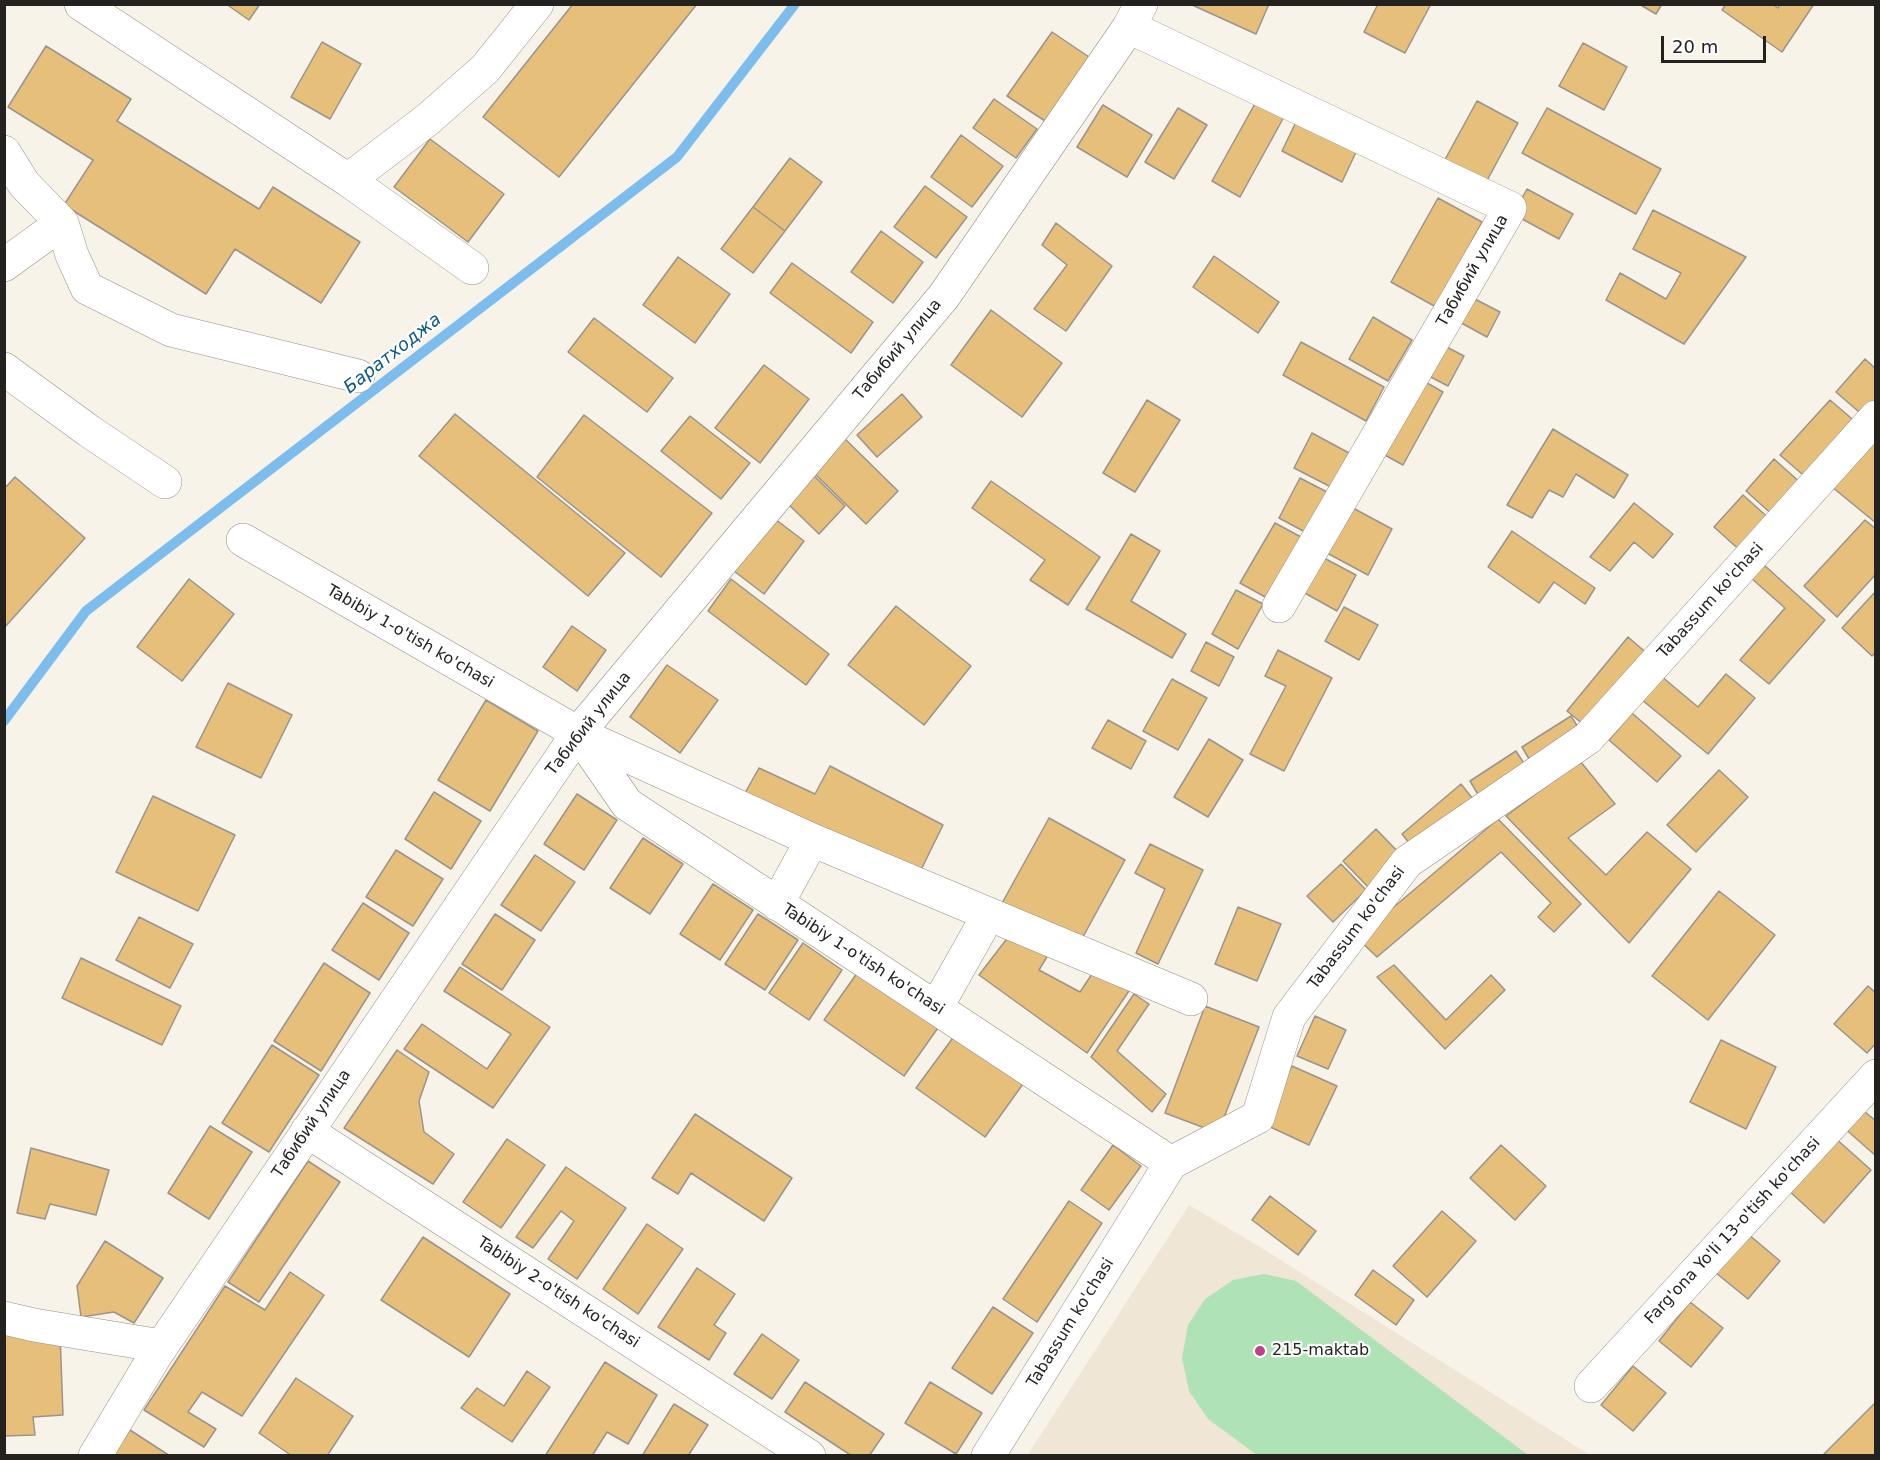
<!DOCTYPE html>
<html>
<head>
<meta charset="utf-8">
<style>
	body { margin:0 }
	#map { position:relative; width:1880px; height:1460px; overflow:hidden; background:#f8f3e9; font-family:"DejaVu Sans",sans-serif }
	canvas { display:block }
	.frame { position:absolute; inset:0; border:6px solid #24221f; pointer-events:none }
	.scale { position:absolute; left:1661px; top:36px; width:105px; height:27px; box-sizing:border-box; border:3px solid #24221f; border-top:0; padding-left:8px; font-size:18px; line-height:21px; white-space:nowrap; color:#24221f; -webkit-text-stroke:4px #fff; paint-order:stroke }
</style>
</head>
<body>
<div id="map">
<canvas width="1880" height="1460"></canvas>
<div class="frame"></div>
<div class="scale">20 m</div>
</div>
<script>
const c = document.querySelector('canvas').getContext('2d');
c.lineJoin = 'round';
function fill(path, color) {
  c.fillStyle = color;
  c.fill(path, 'evenodd');
}
function strokePath(path, color, width, dash) {
  c.strokeStyle = color;
  c.lineWidth = width;
  c.lineCap = dash ? 'butt' : 'round';
  c.setLineDash(dash || []);
  c.stroke(path);
}
function write(font, color, halo, rows, align = 'center') {
  c.font = font + ' "DejaVu Sans",sans-serif';
  c.lineWidth = 4.5;
  c.setLineDash([]);
  c.textBaseline = 'middle';
  c.strokeStyle = halo;
  c.fillStyle = color;
  for (const [text, x, y, turn = 0] of rows) {
    c.save();
    c.translate(x, y);
    c.rotate((+turn || 0) * Math.PI / 180);
    c.textAlign = isNaN(turn) ? turn : align;
    if (halo) c.strokeText(text, 0, 0);
    c.fillText(text, 0, 0);
    c.restore();
  }
}
const built = new Path2D(`
	M1189,1205L1260,1247L1590,1455L1027,1456Z`);
const green = new Path2D(`
	M1264,1274L1296,1281L1528,1455H1257L1208,1419L1189,1391L1182,1358L1188,1325L1205,1299L1233,1280Z`);
const stream = new Path2D(`
	M4,721L86,611L677,157L795,4`);
const building = new Path2D(`
	M226,4H260L249,20Z
	M573,4H697L559,177L483,117Z
	M1190,4H1269L1256,34Z
	M1378,4H1431L1405,53L1364,32Z
	M1639,4H1662L1656,14Z
	M1726,4H1772L1778,8L1780,4H1814L1782,52L1722,10Z
	M1052,32L1089,57L1045,121L1007,96Z
	M322,42L361,64L330,119L291,97Z
	M1583,43L1627,67L1604,110L1559,86Z
	M46,46L131,99L117,121L259,209L273,187L360,242L321,303L235,249L206,294L64,205L93,160L8,107Z
	M994,99L1037,129L1016,158L973,128Z
	M1257,100L1285,115L1240,197L1212,181Z
	M1477,101L1518,123L1483,188L1442,165Z
	M1103,105L1152,135L1127,177L1077,147Z
	M1178,108L1207,125L1174,179L1145,162Z
	M1547,108L1661,169L1636,214L1522,153Z
	M1297,120L1357,150L1342,182L1282,151Z
	M961,135L1003,166L972,207L931,177Z
	M430,139L504,194L468,242L394,187Z
	M790,158L822,182L785,231L753,207Z
	M925,186L967,217L936,258L894,227Z
	M1527,189L1573,214L1559,239L1513,214Z
	M1438,198L1482,222L1436,307L1391,282Z
	M753,207L785,231L753,273L721,249Z
	M1653,210L1746,257L1684,344L1606,300L1620,273L1666,299L1681,273L1633,249Z
	M1056,223L1112,266L1066,331L1034,309L1067,265L1042,245Z
	M881,231L923,262L893,303L851,272Z
	M1214,256L1279,302L1258,333L1193,287Z
	M678,257L730,294L695,343L643,305Z
	M792,263L873,322L851,353L770,293Z
	M1467,295L1500,312L1487,337L1454,319Z
	M991,310L1062,363L1022,417L951,365Z
	M1373,317L1412,340L1388,381L1349,359Z
	M594,318L673,378L647,412L568,352Z
	M1301,342L1384,387L1366,421L1283,375Z
	M1439,343L1464,356L1448,386L1423,373Z
	M1865,359L1876,369V407L1866,418L1836,392Z
	M764,365L809,399L760,463L715,428Z
	M1420,379L1443,392L1403,465L1381,453Z
	M902,394L922,417L877,457L857,435Z
	M1147,400L1180,420L1135,492L1103,473Z
	M1830,400L1858,424L1809,480L1780,455Z
	M455,414L625,553L588,596L419,456Z
	M584,415L712,513L661,577L537,477Z
	M690,416L750,463L721,499L661,451Z
	M1553,429L1628,475L1614,498L1576,474L1563,497L1549,490L1532,518L1507,505Z
	M1312,433L1349,453L1331,487L1294,468Z
	M842,436L898,491L866,524L810,469Z
	M1876,440V523L1832,487Z
	M1774,459L1803,485L1775,517L1746,491Z
	M809,471L845,506L819,534L782,498Z
	M15,477L85,538L4,628V489Z
	M1300,478L1327,492L1305,532L1279,518Z
	M991,481L1100,557L1068,605L1030,580L1045,560L972,508Z
	M1743,495L1772,521L1744,554L1714,527Z
	M1634,503L1673,534L1653,558L1634,542L1610,571L1590,557Z
	M1351,507L1392,529L1368,575L1327,553Z
	M775,519L804,541L764,594L734,571Z
	M1865,520L1876,529V574L1837,617L1804,586Z
	M1275,523L1301,537L1267,598L1240,583Z
	M1512,531L1595,588L1585,604L1554,582L1539,603L1488,567Z
	M1131,534L1160,551L1131,601L1186,634L1172,658L1086,609Z
	M1322,557L1356,575L1337,611L1303,592Z
	M1764,565L1825,620L1769,684L1740,660L1785,608L1751,578Z
	M189,579L234,614L182,681L137,647Z
	M731,579L829,654L806,685L708,611Z
	M1236,590L1263,604L1238,649L1212,634Z
	M1876,591V652L1872,656L1842,628Z
	M896,606L971,666L924,725L848,665Z
	M1344,607L1378,625L1359,660L1325,641Z
	M572,626L606,650L577,691L543,667Z
	M1628,637L1650,656L1589,729L1567,711Z
	M1206,642L1234,657L1219,686L1191,671Z
	M1278,650L1332,678L1284,771L1250,754L1286,686L1265,676Z
	M667,665L718,700L680,753L630,717Z
	M1726,674L1755,698L1708,754L1642,700L1661,676L1698,707Z
	M1172,679L1207,698L1178,750L1143,731Z
	M228,683L292,715L261,778L196,747Z
	M486,700L538,731L490,811L438,780Z
	M1632,713L1681,756L1657,782L1609,740Z
	M1571,716L1581,732L1532,764L1522,747Z
	M1108,720L1146,741L1131,769L1092,748Z
	M1209,739L1243,760L1208,817L1174,797Z
	M1516,751L1525,765L1479,796L1470,781Z
	M1580,761L1615,804L1568,838L1606,875L1647,832L1691,869L1629,943L1506,816Z
	M830,766L943,825L917,878L745,793L759,768L815,794Z
	M1719,770L1748,797L1696,852L1667,825Z
	M1461,784L1473,799L1414,849L1402,834Z
	M434,792L481,821L451,869L405,839Z
	M577,794L617,820L584,870L544,844Z
	M153,796L235,835L198,911L116,872Z
	M1049,818L1125,860L1078,946L1001,905Z
	M1498,819L1581,904L1554,932L1538,917L1551,903L1501,852L1377,957L1357,938Z
	M1376,829L1402,856L1369,888L1343,861Z
	M643,838L683,864L650,914L610,888Z
	M1150,844L1203,870L1158,964L1136,953L1165,889L1135,873Z
	M396,850L443,879L413,926L366,897Z
	M535,855L575,882L541,931L501,905Z
	M1341,864L1366,890L1333,922L1307,896Z
	M713,884L753,910L720,960L680,934Z
	M1719,891L1775,935L1708,1020L1652,976Z
	M363,903L409,933L379,980L332,950Z
	M1238,907L1281,924L1257,981L1215,964Z
	M495,914L535,940L502,990L462,964Z
	M758,914L798,940L765,990L725,964Z
	M139,917L193,944L170,988L116,960Z
	M1009,936L1048,955L1039,970L1080,992L1096,968L1131,988L1087,1053L979,975Z
	M803,943L842,970L809,1020L769,993Z
	M81,958L181,1006L162,1045L62,998Z
	M324,963L370,993L321,1071L274,1041Z
	M1394,965L1446,1020L1491,975L1505,990L1445,1049L1377,977Z
	M460,967L550,1027L493,1108L404,1049L422,1024L487,1069L511,1034L444,991Z
	M860,969L940,1025L904,1076L824,1020Z
	M1868,986L1876,993V1043L1867,1053L1834,1024Z
	M1134,994L1149,1004L1117,1051L1166,1094L1152,1112L1091,1057Z
	M1205,1006L1259,1027L1218,1133L1165,1113Z
	M1315,1016L1346,1030L1328,1069L1297,1056Z
	M955,1035L1023,1084L985,1137L916,1088Z
	M1721,1040L1776,1067L1746,1129L1690,1102Z
	M272,1045L319,1075L269,1152L222,1123Z
	M397,1050L429,1072L419,1101L424,1132L454,1154L433,1184L344,1128Z
	M1292,1066L1337,1086L1309,1145L1264,1124Z
	M1859,1107L1876,1121V1156L1842,1126Z
	M695,1114L792,1178L764,1221L691,1173L678,1194L652,1178Z
	M210,1126L252,1152L209,1219L168,1193Z
	M1834,1137L1871,1170L1824,1223L1787,1189Z
	M507,1139L545,1165L501,1228L463,1202Z
	M1113,1145L1141,1166L1109,1210L1081,1190Z
	M1501,1145L1546,1186L1515,1220L1470,1178Z
	M31,1148L109,1170L96,1215L50,1204L45,1219L17,1213Z
	M308,1161L340,1182L259,1302L228,1282Z
	M566,1167L626,1208L577,1279L548,1259L574,1221L561,1211L533,1248L516,1237Z
	M1270,1196L1316,1231L1298,1255L1252,1220Z
	M1069,1201L1102,1223L1037,1322L1003,1299Z
	M1442,1211L1476,1241L1427,1297L1393,1266Z
	M647,1224L683,1249L638,1314L603,1289Z
	M1748,1234L1780,1261L1748,1299L1716,1273Z
	M423,1237L510,1294L469,1357L381,1300Z
	M105,1241L163,1278L134,1323L114,1312L81,1317L77,1286Z
	M697,1268L735,1294L714,1325L726,1333L709,1360L658,1327Z
	M1373,1270L1414,1300L1396,1325L1355,1295Z
	M290,1272L324,1295L242,1416L202,1392L188,1412L216,1429L204,1447L144,1410L225,1286L265,1310Z
	M1690,1302L1723,1328L1691,1367L1659,1341Z
	M993,1307L1033,1333L992,1394L952,1368Z
	M60,1333L63,1415L33,1417L35,1435L4,1436V1335Z
	M762,1334L799,1360L772,1399L734,1374Z
	M605,1362L657,1395L628,1444L607,1432L592,1456H545Z
	M1633,1366L1666,1393L1633,1431L1601,1405Z
	M527,1371L550,1387L512,1442L461,1408L477,1388L504,1406Z
	M296,1378L353,1416L327,1456H292L259,1433Z
	M805,1382L884,1434L869,1456H852L785,1412Z
	M930,1382L982,1413L956,1454L905,1423Z
	M1876,1402V1456H1822Z
	M674,1404L708,1425L688,1456H642Z
	M130,1430L170,1456H112Z`);
const minor = new Path2D(`
	M81,4L348,180L427,120L485,69L537,4
	M1129,27L1510,208L1279,606
	M4,152L24,184L62,223L72,255L87,288L171,330L358,376
	M348,180L472,268
	M4,265L62,223
	M4,369L89,431L165,482
	M243,540L578,733L627,804L1171,1163
	M579,734L812,840L1191,999
	M777,904L812,840
	M936,1008L989,914
	M307,1131L809,1456
	M4,1318L34,1325L161,1346
	M1591,1386L1876,1076
	M95,1456L155,1356L578,733L944,296L1129,27L1141,4
	M988,1456L1171,1163L1258,1117L1289,1017L1407,862L1588,738L1876,417`);
const markers = [
	[1260,1351,6,"#c14088"]
];
const streetNames = [
	["Табибий улица",1473,271,-60],
	["Табибий улица",898,350,-50],
	["Tabassum ko'chasi",1711,601,-48],
	["Tabibiy 1-o'tish ko'chasi",410,637,30],
	["Табибий улица",589,724,-52],
	["Tabassum ko'chasi",1357,928,-53],
	["Tabibiy 1-o'tish ko'chasi",863,960,33],
	["Табибий улица",312,1124,-56],
	["Farg'ona Yo'li 13-o'tish ko'chasi",1733,1231,-47],
	["Tabibiy 2-o'tish ko'chasi",558,1293,33],
	["Tabassum ko'chasi",1071,1323,-58]
];
const poiNames = [
	["215-maktab",1272,1351]
];
const waterNames = [
	["Баратходжа",393,354,-38]
];
fill(built, '#efe6d6');
fill(green, '#afe2b5');
strokePath(stream, '#7cbdee', 10);
fill(building, '#e6bf7b');
strokePath(building, '#9a948c', 1.5);
strokePath(minor, '#959088', 34);
strokePath(minor, '#fff', 33);
for (const [x, y, r, color] of markers) {
  const dot = new Path2D();
  dot.arc(x, y, r, 0, 2 * Math.PI);
  c.fillStyle = color;
  c.fill(dot);
  strokePath(dot, '#fff', 2);
}
write('16px', '#24221f', '#fff', streetNames);
write('16px', '#24221f', '#fff', poiNames, 'left');
write('italic 18px', '#0b5986', '#fff', waterNames);
</script>
</body>
</html>
